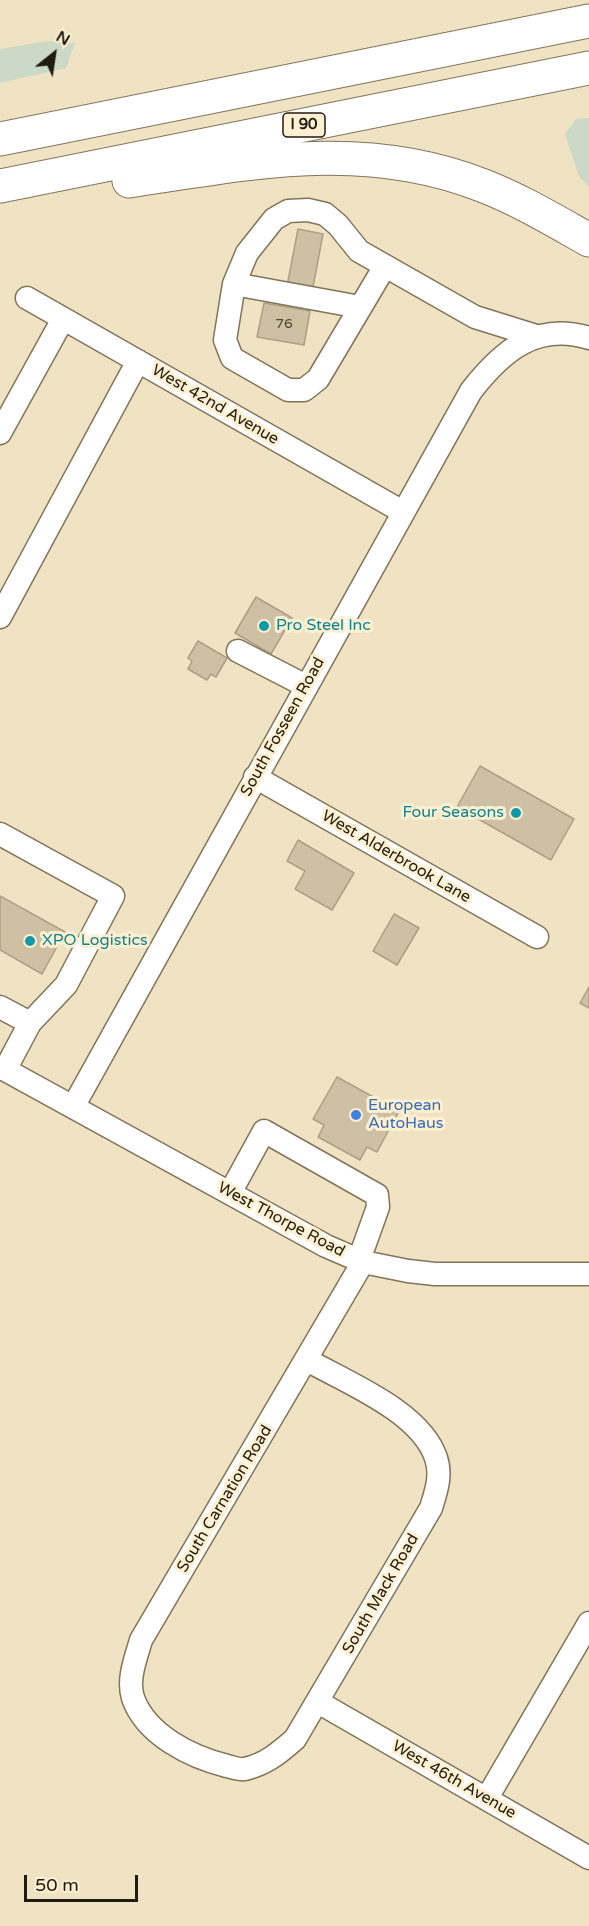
<!DOCTYPE html>
<html>
<head>
<meta charset="utf-8">
<style>
	body { margin:0 }
	#map { position:relative; width:589px; height:1926px; overflow:hidden; background:#f0e3c4; font-family:"Varela Round",sans-serif }
	canvas { display:block }
	.north { position:absolute; left:24px; top:24px; width:60px; height:60px; -webkit-text-stroke:4px #fef0d1; paint-order:stroke; rotate:30deg; font-size:16px; font-weight:700; line-height:24px; text-align:center; color:#201b10 }
	.north::after { content:''; display:block; margin:auto; width:21px; height:27px; background:#201b10; clip-path:polygon(50% 0,100% 100%,50% 72%,0 100%) }
	.scale { position:absolute; left:24px; top:1875px; width:114px; height:27px; box-sizing:border-box; border:3px solid #201b10; border-top:0; padding-left:8px; font-size:18px; line-height:21px; white-space:nowrap; color:#201b10; -webkit-text-stroke:4px #fef0d1; paint-order:stroke }
</style>
</head>
<body>
<div id="map">
<canvas width="589" height="1926"></canvas>
<div class="north">N</div>
<div class="scale">50 m</div>
</div>
<script>
const c = document.querySelector('canvas').getContext('2d');
c.lineJoin = 'round';
function fill(path, color) {
  c.fillStyle = color;
  c.fill(path, 'evenodd');
}
function strokePath(path, color, width, dash) {
  c.strokeStyle = color;
  c.lineWidth = width;
  c.lineCap = dash ? 'butt' : 'round';
  c.setLineDash(dash || []);
  c.stroke(path);
}
function write(font, color, halo, rows, align = 'center') {
  c.font = font + ' "Varela Round",sans-serif';
  c.lineWidth = 6;
  c.setLineDash([]);
  c.textBaseline = 'middle';
  c.strokeStyle = halo;
  c.fillStyle = color;
  for (const [text, x, y, turn = 0] of rows) {
    c.save();
    c.translate(x, y);
    c.rotate((+turn || 0) * Math.PI / 180);
    c.textAlign = isNaN(turn) ? turn : align;
    if (halo) c.strokeText(text, 0, 0);
    c.fillText(text, 0, 0);
    c.restore();
  }
}
const green = new Path2D(`
	M47,41L75,43L66,68L0,83V49Z
	M589,118V187L579,176L565,134L576,119Z`);
const building = new Path2D(`
	M298,229L323,234L312,292L287,286Z
	M264,303L310,311L304,345L257,337Z
	M256,597L292,618L271,654L235,633Z
	M198,641L227,658L216,677L211,674L207,680L188,669L192,661L188,658Z
	M480,766L574,819L551,860L457,807Z
	M298,840L354,873L332,910L295,889L305,871L287,861Z
	M0,896L65,932L42,974L0,950Z
	M394,914L419,928L397,965L373,951Z
	M589,987V1008L580,1003Z
	M337,1077L399,1111L377,1152L367,1147L360,1160L318,1137L324,1125L313,1119Z`);
const minor = new Path2D(`
	M385,266L318,379L304,390H288L232,358L225,340L234,284L247,253L274,219L288,211L308,210L325,214L338,225L359,251L475,317L536,336
	M234,284L360,307
	M27,298L403,512
	M0,433L63,319
	M0,617L138,361
	M238,651L306,686
	M255,777L537,937
	M0,834L113,896L66,985L30,1023
	M0,1007L30,1023L5,1070
	M0,1067L326,1246L363,1262L408,1271L435,1274H589
	M73,1107L471,391C502,351 536,322 589,338
	M230,1193L264,1131L377,1195L378,1207L359,1260
	M307,1360C348,1383 421,1412 436,1458C442,1475 436,1492 431,1508L295,1739C279,1753 266,1764 245,1769C239,1770 232,1767 227,1766C191,1757 146,1735 133,1698C127,1679 136,1658 141,1640L363,1262
	M318,1702L589,1858
	M487,1798L589,1623`);
const highway = new Path2D(`
	M0,139L589,21
	M129,181C251,163 363,138 484,186C520,200 555,221 589,240
	M0,186L589,68`);
const markers = [
	[264,626,6,"#0f9aa8"],
	[516,813,6,"#0f9aa8"],
	[30,941,6,"#0f9aa8"],
	[356,1115,6,"#3f7fe0"]
];
const numberNames = [
	["76",284,324]
];
const shields = [
	[304,125,42]
];
const shieldNames = [
	["I 90",304,125]
];
const streetNames = [
	["West 42nd Avenue",215,405,30],
	["South Fosseen Road",283,727,-61],
	["West Alderbrook Lane",396,857,30],
	["West Thorpe Road",281,1220,28],
	["South Carnation Road",225,1499,-59],
	["South Mack Road",381,1594,-60],
	["West 46th Avenue",454,1780,30]
];
const cultureNames = [
	["Pro Steel Inc",276,626],
	["Four Seasons",504,813,"right"],
	["XPO Logistics",42,941]
];
const shopNames = [
	["European",368,1106],
	["AutoHaus",368,1124]
];
fill(green, '#cbd9c6');
fill(building, '#cec1a3');
strokePath(building, '#aca083', 1.5);
strokePath(minor, '#817459', 25);
strokePath(highway, '#817459', 35);
strokePath(minor, '#fff', 22);
strokePath(highway, '#fff', 33);
for (const [x, y, r, color] of markers) {
  const dot = new Path2D();
  dot.arc(x, y, r, 0, 2 * Math.PI);
  c.fillStyle = color;
  c.fill(dot);
  strokePath(dot, '#fef0d1', 2);
}
write('14px', '#4c4435', null, numberNames);
for (const [x, y, w] of shields) {
  const box = new Path2D();
  box.roundRect(x - w / 2, y - 12, w, 24, 4.5);
  c.fillStyle = '#fef0d1';
  c.fill(box);
  strokePath(box, '#201b10', 1.5);
}
write('bold 15px', '#201b10', null, shieldNames);
write('16px', '#201b10', '#fef0d1', streetNames);
write('16px', '#0d838f', '#fef0d1', cultureNames, 'left');
write('16px', '#366cbe', '#fef0d1', shopNames, 'left');
</script>
</body>
</html>
